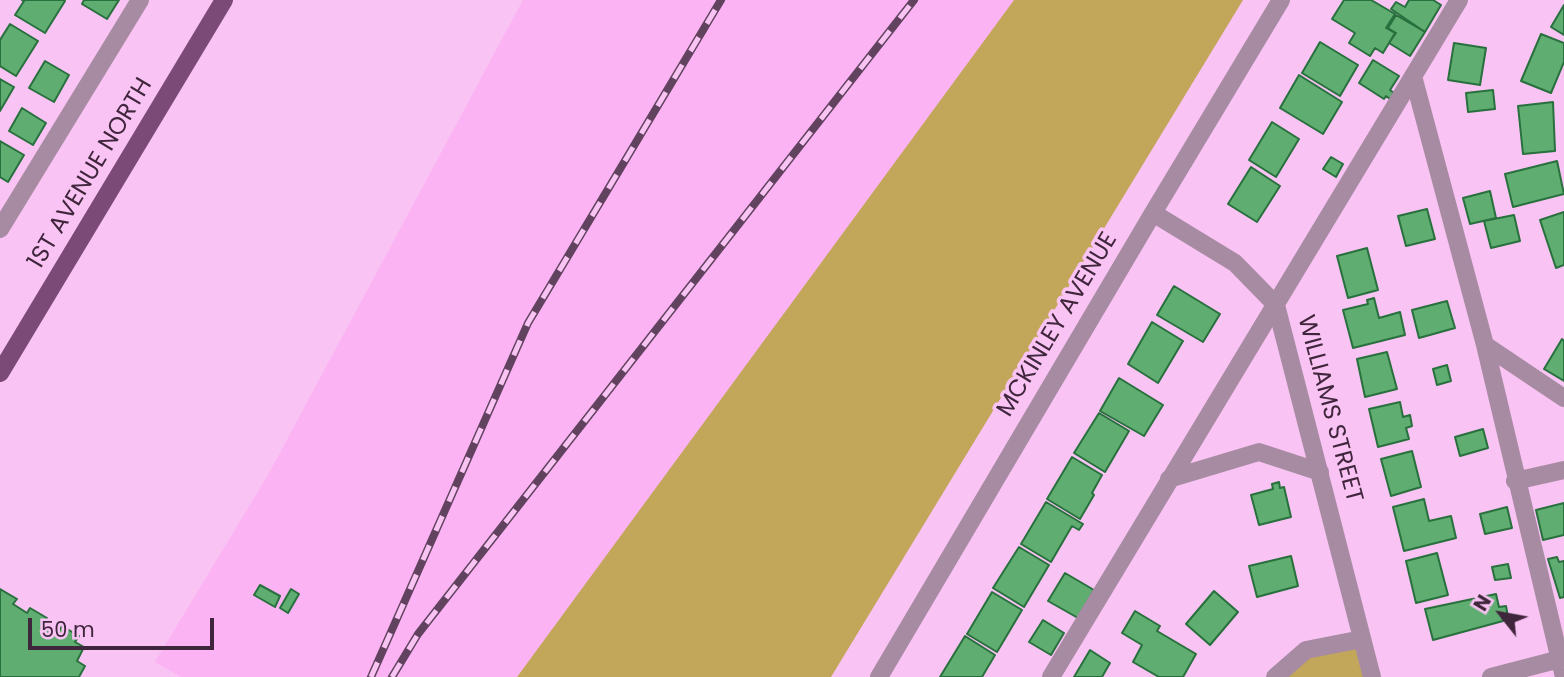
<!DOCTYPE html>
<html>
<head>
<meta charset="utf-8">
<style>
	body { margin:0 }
	#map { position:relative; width:1564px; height:677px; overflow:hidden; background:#f9c3f3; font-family:Poppins,sans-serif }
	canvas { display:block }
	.north { position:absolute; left:1466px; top:579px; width:70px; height:70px; -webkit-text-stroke:5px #f9c3f3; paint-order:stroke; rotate:301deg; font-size:19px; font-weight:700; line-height:28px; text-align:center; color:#40263d }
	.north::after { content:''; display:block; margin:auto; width:24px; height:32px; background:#40263d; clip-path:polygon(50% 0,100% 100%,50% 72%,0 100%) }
	.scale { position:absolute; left:28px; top:618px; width:186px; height:32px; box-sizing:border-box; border:4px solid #40263d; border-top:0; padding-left:9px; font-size:21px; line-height:24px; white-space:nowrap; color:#40263d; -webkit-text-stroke:5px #f9c3f3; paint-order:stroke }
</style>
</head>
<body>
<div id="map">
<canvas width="1564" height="677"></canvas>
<div class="north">N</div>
<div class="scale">50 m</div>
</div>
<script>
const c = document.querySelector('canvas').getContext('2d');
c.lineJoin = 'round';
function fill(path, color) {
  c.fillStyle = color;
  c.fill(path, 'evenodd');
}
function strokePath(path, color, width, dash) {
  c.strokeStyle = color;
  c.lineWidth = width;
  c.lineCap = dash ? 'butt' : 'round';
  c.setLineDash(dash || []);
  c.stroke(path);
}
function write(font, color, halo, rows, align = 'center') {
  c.font = font + ' Poppins,sans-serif';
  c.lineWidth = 7;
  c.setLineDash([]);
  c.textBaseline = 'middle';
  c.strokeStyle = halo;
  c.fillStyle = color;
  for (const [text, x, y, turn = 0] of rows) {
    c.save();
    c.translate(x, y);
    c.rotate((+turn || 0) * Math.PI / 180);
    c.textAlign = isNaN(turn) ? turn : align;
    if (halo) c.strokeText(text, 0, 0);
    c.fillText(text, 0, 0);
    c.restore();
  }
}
const built = new Path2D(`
	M523,0H1014L517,677H181L155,662L268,475Z`);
const green = new Path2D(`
	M1014,0H1243L831,677H517Z
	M1362,639L1372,677H1275L1306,650Z`);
const building = new Path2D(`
	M22,0H64L65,1L45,33L15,15L24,1Z
	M84,0H119L107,19L82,4Z
	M1344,0H1371L1395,14L1386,28L1395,33L1383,53L1375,48L1370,56L1349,43L1355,33L1332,19Z
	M1409,0H1433L1441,5L1425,32L1391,9L1396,2L1405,7Z
	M1564,5V35L1551,27Z
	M1396,15L1425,32L1410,56L1389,43L1396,33L1388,28Z
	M10,24L38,41L16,76L0,66V40Z
	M1541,34L1564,43V62L1551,93L1521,81Z
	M1320,42L1358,65L1340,96L1302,73Z
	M1454,43L1486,48L1480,85L1448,80Z
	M1373,60L1399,76L1390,90L1394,93L1390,99L1386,96L1384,99L1359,83Z
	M45,61L69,75L54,102L29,88Z
	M1299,75L1342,102L1323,134L1280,108Z
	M0,79L14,87L0,111Z
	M1493,90L1495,109L1468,112L1466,93Z
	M1553,102L1555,151L1523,154L1518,106Z
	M22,108L46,123L33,145L9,131Z
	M1272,122L1299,139L1276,177L1249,160Z
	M0,141L24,155L8,182L0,177Z
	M1331,157L1343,164L1336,177L1323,169Z
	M1557,161L1564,194L1513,207L1505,174Z
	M1251,167L1280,186L1257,222L1228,204Z
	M1490,191L1496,218L1470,224L1463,198Z
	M1427,209L1435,239L1406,246L1398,216Z
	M1564,212V265L1556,268L1540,220Z
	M1514,215L1520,241L1491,248L1484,221Z
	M1367,248L1378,290L1348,298L1337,256Z
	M1174,286L1220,314L1203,342L1157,315Z
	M1374,298L1379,318L1400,312L1405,335L1353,348L1343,310L1368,304L1367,300Z
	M1447,301L1455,328L1419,338L1412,310Z
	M1152,322L1183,341L1158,383L1128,364Z
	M1562,339L1564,341V381L1544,369Z
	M1387,352L1397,389L1365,397L1357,359Z
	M1447,365L1451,381L1437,385L1433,369Z
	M1119,378L1163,405L1144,436L1100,411Z
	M1400,402L1403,417L1410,415L1412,426L1406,428L1409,439L1378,447L1369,409Z
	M1099,413L1129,431L1105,472L1074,453Z
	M1483,429L1488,448L1460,456L1455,437Z
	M1412,451L1421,487L1391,496L1381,459Z
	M1072,457L1102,475L1092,493L1094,495L1080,519L1047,499Z
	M1279,482L1280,488L1284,487L1291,517L1259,525L1251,495L1273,489L1272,484Z
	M1424,499L1429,521L1451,516L1456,538L1404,551L1393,507Z
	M1046,502L1083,524L1079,530L1072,526L1051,562L1021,544Z
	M1564,503V535L1543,540L1536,510Z
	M1507,507L1512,528L1485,534L1480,514Z
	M1019,547L1049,565L1024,607L993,588Z
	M1437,553L1448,595L1416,603L1406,561Z
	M1291,556L1298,586L1257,597L1249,566Z
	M1557,557L1559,562L1564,561V597L1560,598L1548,559Z
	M1508,564L1511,578L1495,580L1492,567Z
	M1065,573L1094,590L1078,618L1048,601Z
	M260,585L280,596L275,607L254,595Z
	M0,589L17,599L13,604L27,613L30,608L47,618L44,623L59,631L62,626L79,636L75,642L84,647L77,661L85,666L79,677H0Z
	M291,589L299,594L288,613L280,608Z
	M1214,591L1238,612L1210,645L1186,624Z
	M992,592L1022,610L997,652L967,634Z
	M1496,594L1499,607L1506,606L1508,617L1502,618L1503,621L1433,640L1425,609Z
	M1135,611L1160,626L1157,631L1196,654L1183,677H1159L1133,662L1142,645L1122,633Z
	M1043,620L1064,633L1051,655L1029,642Z
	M965,636L995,655L982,677H940Z
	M1090,650L1110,663L1102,677H1074Z`);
const minor = new Path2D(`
	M1413,76L1485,345L1564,677
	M1153,213L1235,263L1276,305L1372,677
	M0,229L140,0
	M1485,345L1564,398
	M1169,479L1259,452L1320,472
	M1515,481L1564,470
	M879,677L1153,213L1281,0
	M1051,677L1459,0
	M1275,677L1306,650L1362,639
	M1491,677L1564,658`);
const major = new Path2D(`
	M0,373L224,0`);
const rail = new Path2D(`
	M371,677L528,323L721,0
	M392,677L418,634L914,0`);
const streetNames = [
	["1ST AVENUE NORTH",91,174,-59],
	["MCKINLEY AVENUE",1058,325,-59],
	["WILLIAMS STREET",1329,409,75]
];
fill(built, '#fbb3f4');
fill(green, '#c2a659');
fill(building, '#60ad72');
strokePath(building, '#28703d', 2);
strokePath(minor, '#a78ba3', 18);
strokePath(major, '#7b4a77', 18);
strokePath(rail, '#62435f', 8);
strokePath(rail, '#f9c3f3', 5, [16]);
write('24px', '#40263d', '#f9c3f3', streetNames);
</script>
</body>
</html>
